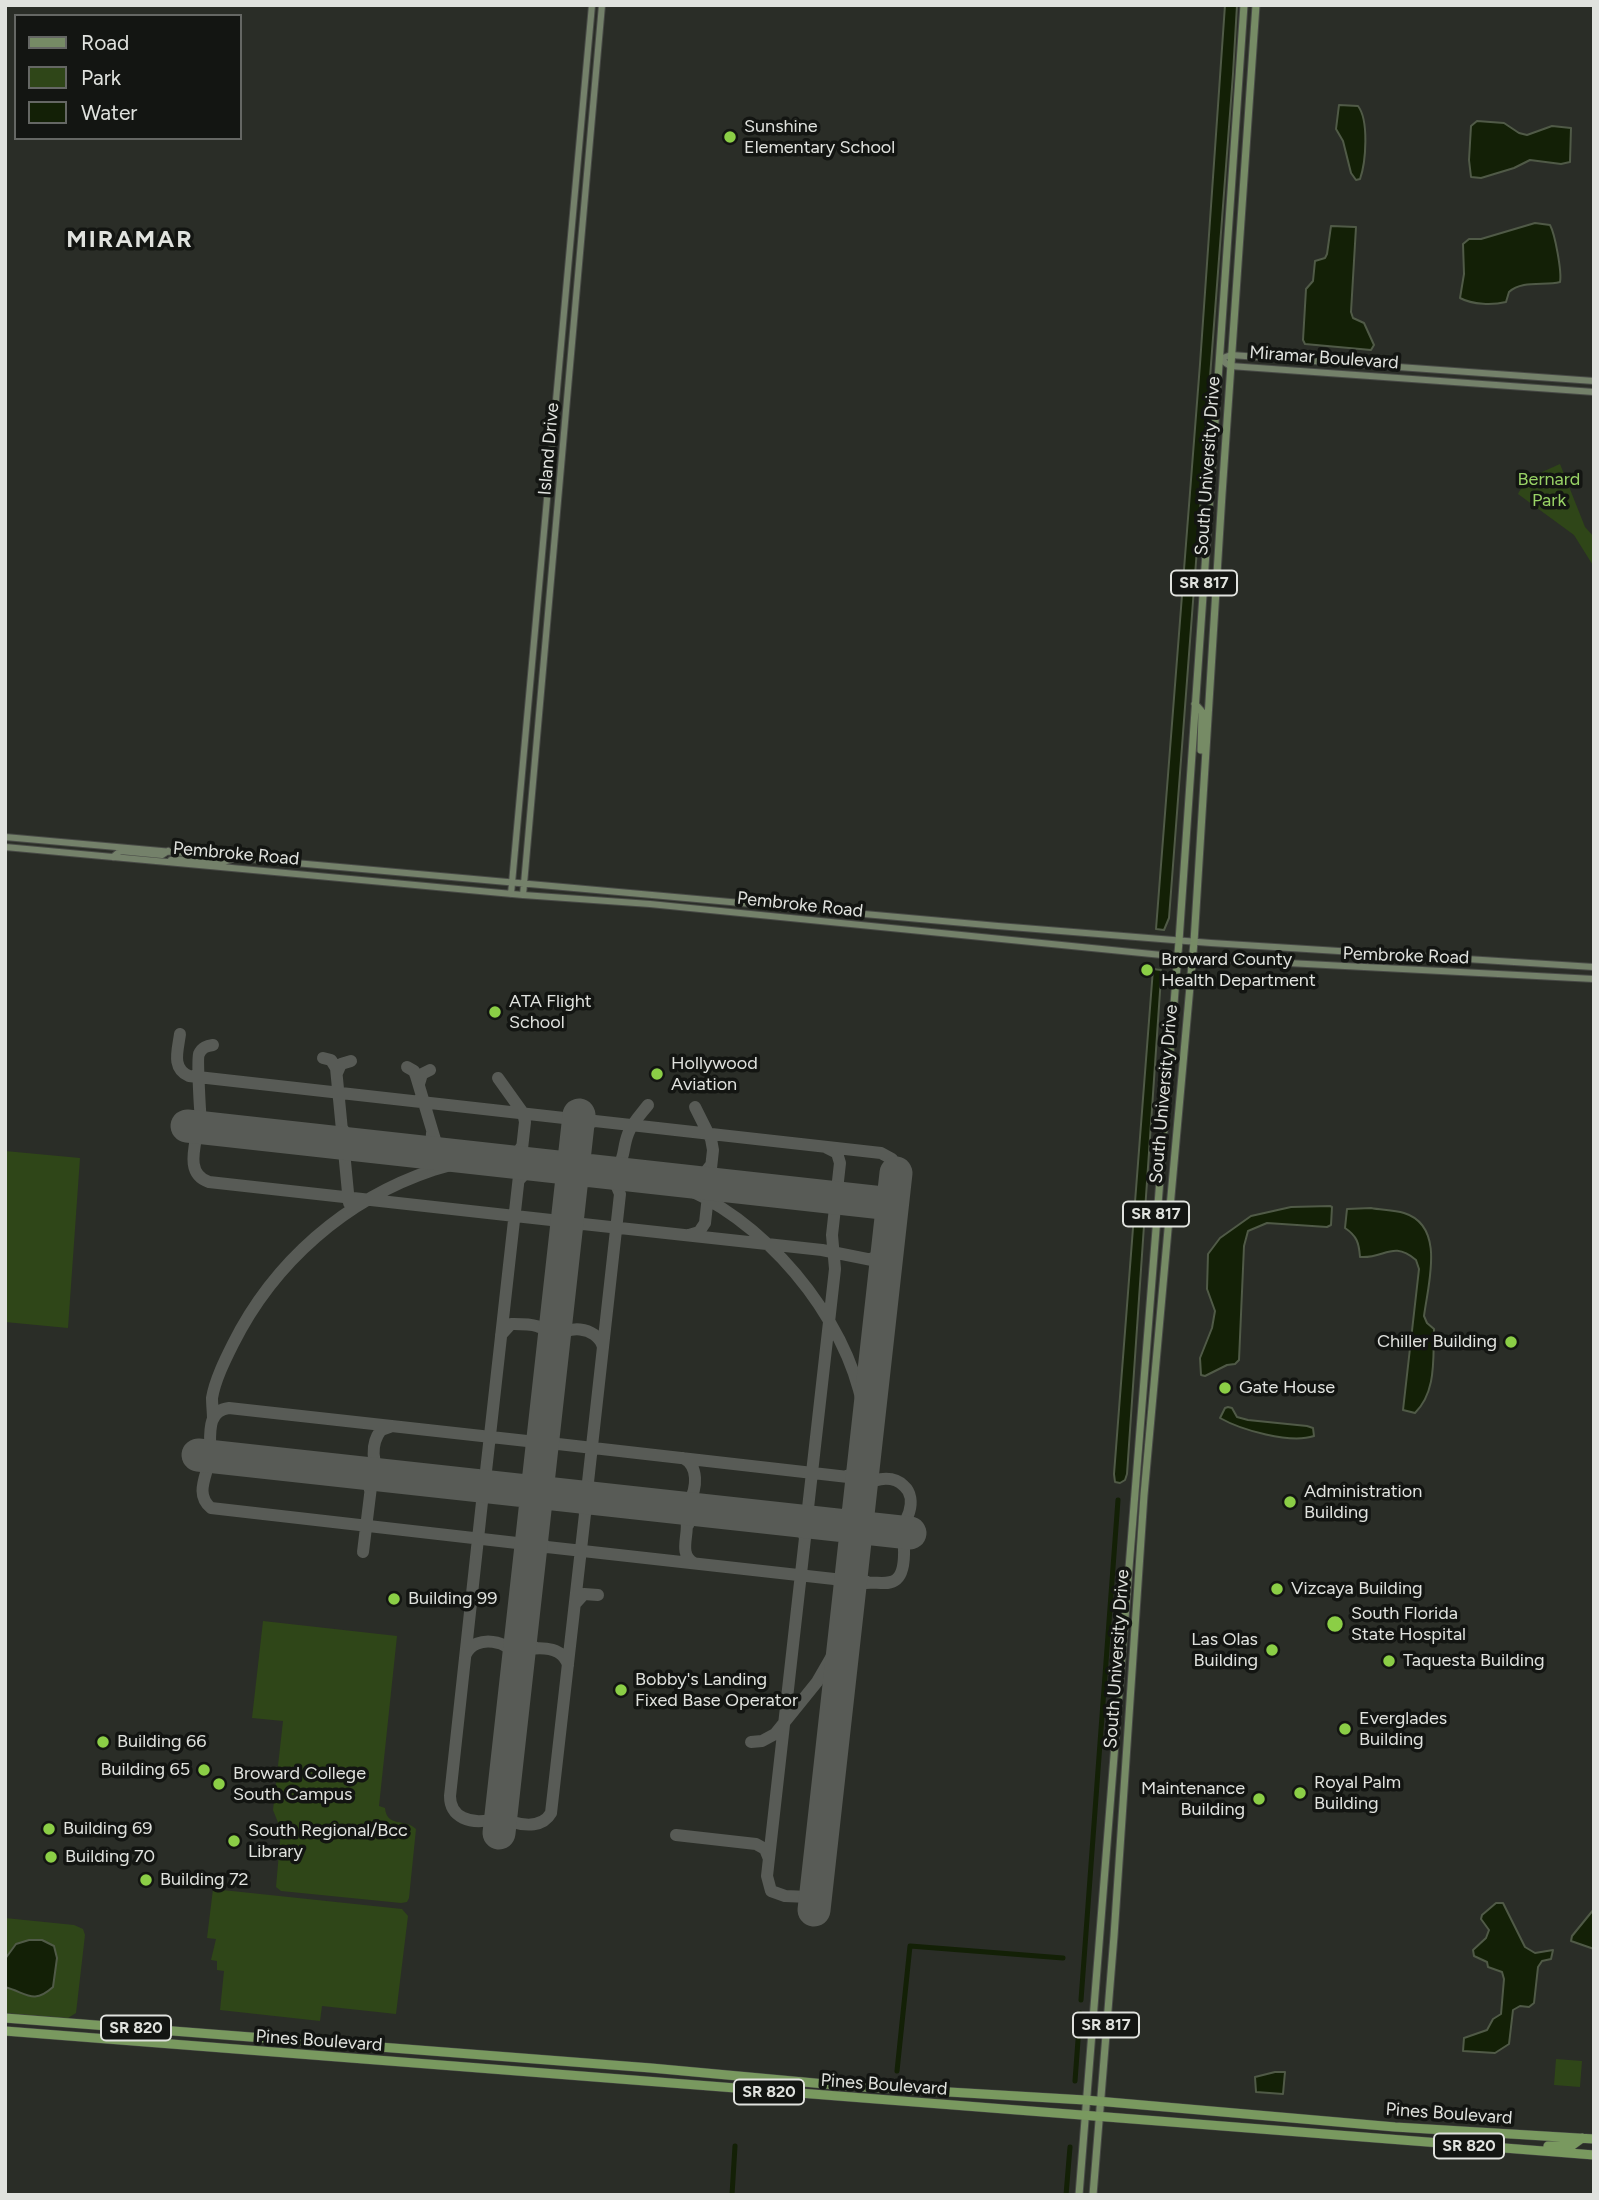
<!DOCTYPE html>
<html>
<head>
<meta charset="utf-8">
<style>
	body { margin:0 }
	#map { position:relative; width:1599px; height:2200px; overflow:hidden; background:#2a2d27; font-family:Figtree,sans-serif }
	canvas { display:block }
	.frame { position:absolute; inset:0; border:7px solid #e0e2de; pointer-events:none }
	.legend { position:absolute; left:14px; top:14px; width:228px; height:126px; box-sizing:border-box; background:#131512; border:2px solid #656764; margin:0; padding:9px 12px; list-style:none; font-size:21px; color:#e0e2de }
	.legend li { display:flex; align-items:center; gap:14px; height:35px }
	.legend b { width:35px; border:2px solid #656764 }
</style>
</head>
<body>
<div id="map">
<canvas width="1599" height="2200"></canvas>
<div class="frame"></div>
<ul class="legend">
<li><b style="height:9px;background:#768b65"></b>Road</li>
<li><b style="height:19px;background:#2f4618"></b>Park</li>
<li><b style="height:19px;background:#132006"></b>Water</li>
</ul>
</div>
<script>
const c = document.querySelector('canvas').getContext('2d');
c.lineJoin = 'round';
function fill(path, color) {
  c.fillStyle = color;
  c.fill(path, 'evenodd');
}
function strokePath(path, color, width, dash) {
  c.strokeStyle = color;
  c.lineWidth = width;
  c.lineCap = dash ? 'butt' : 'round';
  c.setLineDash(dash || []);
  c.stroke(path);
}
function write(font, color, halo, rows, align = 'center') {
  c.font = font + ' Figtree,sans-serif';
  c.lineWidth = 7;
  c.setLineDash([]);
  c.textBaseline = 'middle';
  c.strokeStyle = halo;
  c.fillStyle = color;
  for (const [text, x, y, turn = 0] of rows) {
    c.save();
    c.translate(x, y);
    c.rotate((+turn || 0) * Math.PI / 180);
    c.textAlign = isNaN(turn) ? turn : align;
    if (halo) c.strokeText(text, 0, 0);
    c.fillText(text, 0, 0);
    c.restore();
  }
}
const green = new Path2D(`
	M1560,464L1585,527L1594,537V567L1574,535L1518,494C1526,478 1544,471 1560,464Z
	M5,1151L80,1158L68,1328L5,1322Z
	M263,1621L397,1636L379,1806L385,1808C387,1828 405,1818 416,1829L409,1898L407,1902L401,1903L281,1891L276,1887L281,1830L273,1810L283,1721L252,1718Z
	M213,1889L402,1909L408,1916L396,2014L322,2006L320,2021L220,2010L224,1971L217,1970V1961L211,1960L216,1939L207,1938Z
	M5,1918L74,1925L83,1929L85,1935L76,2013L68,2018L5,2013Z
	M1556,2059L1582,2061L1580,2087L1554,2085Z`);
const water = new Path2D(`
	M1225,5H1237L1233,74L1169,918L1164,930L1156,929L1200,364Z
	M1339,105L1358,106C1369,120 1366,162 1360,179L1356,180L1351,173L1343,141L1336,129Z
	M1477,121L1504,123L1519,133L1527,135L1552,126L1571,128L1570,162L1561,164L1530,160L1514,168L1481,178L1471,177L1469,160L1471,126Z
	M1535,223L1550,225C1555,234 1562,272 1560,282C1545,286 1522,280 1509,292L1506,302C1493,305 1473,305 1460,298L1464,274L1463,244L1469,239H1481Z
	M1331,226L1356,227L1351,312L1353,318L1364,323L1374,345L1371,350L1305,344L1303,340L1306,289L1313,281L1315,261L1325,258L1327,254Z
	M1153,969L1161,970V977L1127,1474L1125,1480L1120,1483L1115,1482L1114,1474Z
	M1330,1206L1332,1207L1331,1225L1327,1227L1267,1223L1248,1231L1244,1246L1239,1360L1235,1364L1227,1365L1205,1376L1201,1375L1200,1358L1212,1328L1215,1311L1207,1289L1208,1254L1220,1238L1251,1216L1291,1207Z
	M1371,1208C1381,1210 1393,1210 1404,1213C1446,1226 1428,1284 1424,1316L1427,1323L1434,1329V1334C1433,1361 1436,1392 1415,1413L1403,1410L1419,1269L1416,1260C1392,1240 1385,1259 1360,1257C1359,1243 1357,1236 1345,1228L1347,1209Z
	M1228,1407L1232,1408L1237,1417L1248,1420L1307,1426L1313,1428L1314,1436C1290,1444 1241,1430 1220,1418L1225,1408Z
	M1496,1903H1503L1525,1947L1535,1953L1553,1950L1551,1959L1542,1961L1538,1967L1534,2003L1529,2007L1520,2006L1513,2010L1509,2044L1495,2053L1463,2051L1464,2038L1487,2030L1493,2019L1501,2014L1504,1979L1502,1972L1488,1967L1487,1962L1474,1956L1473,1950L1486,1938L1489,1930L1481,1919L1482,1915Z
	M1594,1909V1949L1571,1941L1572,1936Z
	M29,1940H42L54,1946L57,1958L53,1987C33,2005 27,1993 5,1987V1959L16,1944Z
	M1275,2072H1285L1283,2094L1256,2092L1255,2077Z`);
const canal = new Path2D(`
	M1081,2000L1118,1500
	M897,2071L910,1946L1063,1958
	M1075,2081L1080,2013
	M732,2195L735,2146
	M1066,2195L1070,2147`);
const taxiway = new Path2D(`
	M180,1034C178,1050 171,1068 189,1076L564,1118L574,1124L577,1133
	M213,1045C207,1046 202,1047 199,1054C197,1058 200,1121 202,1125L216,1129
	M323,1058L331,1060L336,1068L349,1203
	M407,1067L414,1071L416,1076L436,1143L444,1151L456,1156
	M337,1073L341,1064L351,1061
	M498,1078L523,1113L525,1122L486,1471L488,1480L497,1487L486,1494L482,1502L450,1796C450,1818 471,1824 490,1820C492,1820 499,1817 501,1817C505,1818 508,1820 512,1822C526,1826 543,1827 551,1813L585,1514L589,1504L599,1499L591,1492L588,1482L620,1194L614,1180L600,1172C629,1167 620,1154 628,1134C632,1123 641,1114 648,1105
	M419,1084L422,1074L430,1070
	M198,1127C195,1147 185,1174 209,1182L551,1220L560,1225L566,1235L573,1226L583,1224L822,1250L872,1260L885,1270
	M342,1128L350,1140L367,1146
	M577,1133L583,1125L595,1121L881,1153L892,1159L896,1173
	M414,1151C425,1150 432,1145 432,1133
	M654,1178C746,1200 835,1300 859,1390C864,1408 865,1425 866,1443
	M519,1180L528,1170L544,1166
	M684,1181L701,1178L711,1165
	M689,1235L699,1232L705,1223L713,1150L711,1139L695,1107
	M870,1259L883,1255L888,1239
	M539,1327L550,1324L557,1315
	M501,1335L511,1324C527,1324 548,1323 554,1342
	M554,1342C564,1323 597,1326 603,1347
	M213,1419C213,1412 212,1405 212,1398C215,1380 225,1360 233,1344C274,1262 346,1199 433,1170C446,1166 460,1162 474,1161C486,1160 501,1163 511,1157C516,1155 519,1151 522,1146
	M527,1441L537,1447L541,1455L547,1447L558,1444
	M846,1476L858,1473L864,1462
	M470,1485L479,1491L482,1502
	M370,1490L368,1480L359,1472L369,1467L374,1458
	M860,1492C868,1478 892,1474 904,1486C918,1498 908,1528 892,1531
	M676,1508C701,1520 672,1551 694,1563
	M676,1508L689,1502C697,1488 699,1466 683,1458
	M585,1514L583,1504L573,1496L584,1491L588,1482
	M688,1525L692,1516L703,1511L695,1503L693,1493
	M533,1531L537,1541L547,1547
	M363,1552L371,1487L376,1479L385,1475C370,1466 371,1443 381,1430L392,1426
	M530,1560L526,1549L517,1543L211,1508C193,1493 209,1473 210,1455C211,1437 205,1411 229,1408L527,1441L536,1439L544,1429L549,1439L558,1444L848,1477L856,1482L860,1492
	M530,1560L535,1550L547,1547L834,1579L844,1583L849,1595
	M852,1566L857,1577L867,1582
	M849,1595C864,1563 906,1611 904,1548C904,1539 899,1535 892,1531
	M575,1604L584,1594L598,1595
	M521,1632L525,1642L536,1648
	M466,1654C475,1634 511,1640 518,1659L529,1649C544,1647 563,1648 568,1665
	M751,1742L762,1741L775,1734L817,1682L836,1649L848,1605
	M676,1835L756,1844L765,1849L769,1859
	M817,1881L809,1897L785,1896L771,1891L767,1876L805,1538L801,1526L792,1520L802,1517L808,1508L835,1269L832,1235L840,1163L837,1153L825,1147`);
const runway = new Path2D(`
	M187,1126L892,1204
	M198,1455L910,1533
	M499,1833L579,1115
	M814,1910L896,1173`);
const secondary = new Path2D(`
	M1220,359L1230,366L1594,392
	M1220,359L1231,355L1594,381
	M5,837L998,926L1211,943L1594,967
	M5,847L523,895L650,904L1192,958L1594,979
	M113,857L120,851L162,855L168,851
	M171,860C190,856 221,870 236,856
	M511,894L592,5
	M523,895L602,5`);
const primary = new Path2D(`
	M1195,704L1202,712L1201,750
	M1079,2195L1179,941L1244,5
	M1093,2195L1114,1936L1144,1495L1194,942L1222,494L1256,5`);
const highway = new Path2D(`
	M5,2018L651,2068L847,2086L1085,2100L1395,2127L1594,2139
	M5,2031L1594,2155
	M1548,2146H1571L1582,2138`);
const markers = [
	[730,137,7,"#8bce46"],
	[1147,970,7,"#8bce46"],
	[495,1012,7,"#8bce46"],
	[657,1074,7,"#8bce46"],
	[1511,1342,7,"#8bce46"],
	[1225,1388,7,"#8bce46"],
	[1290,1502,7,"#8bce46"],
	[1277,1589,7,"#8bce46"],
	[394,1599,7,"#8bce46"],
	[1335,1624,9,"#8bce46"],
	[1272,1650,7,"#8bce46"],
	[1389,1661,7,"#8bce46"],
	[621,1690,7,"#8bce46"],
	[1345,1729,7,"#8bce46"],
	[103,1742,7,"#8bce46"],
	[204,1770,7,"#8bce46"],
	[219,1784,7,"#8bce46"],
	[1300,1793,7,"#8bce46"],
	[1259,1799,7,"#8bce46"],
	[49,1829,7,"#8bce46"],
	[234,1841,7,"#8bce46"],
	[51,1857,7,"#8bce46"],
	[146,1880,7,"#8bce46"]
];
const shields = [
	[1204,583,66],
	[1156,1214,66],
	[1106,2025,66],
	[136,2028,70],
	[769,2092,70],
	[1469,2146,70]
];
const shieldNames = [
	["SR 817",1204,583],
	["SR 817",1156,1214],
	["SR 817",1106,2025],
	["SR 820",136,2028],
	["SR 820",769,2092],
	["SR 820",1469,2146]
];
const poiNames = [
	["Sunshine",744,127],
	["Elementary School",744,148],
	["Broward County",1161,960],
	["Health Department",1161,981],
	["ATA Flight",509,1002],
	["School",509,1023],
	["Hollywood",671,1064],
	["Aviation",671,1085],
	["Chiller Building",1497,1342,"right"],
	["Gate House",1239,1388],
	["Administration",1304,1492],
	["Building",1304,1513],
	["Vizcaya Building",1291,1589],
	["Building 99",408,1599],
	["South Florida",1351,1614],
	["State Hospital",1351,1635],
	["Las Olas",1258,1640,"right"],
	["Building",1258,1661,"right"],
	["Taquesta Building",1403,1661],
	["Bobby's Landing",635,1680],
	["Fixed Base Operator",635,1701],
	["Everglades",1359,1719],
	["Building",1359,1740],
	["Building 66",117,1742],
	["Building 65",190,1770,"right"],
	["Broward College",233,1774],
	["South Campus",233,1795],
	["Royal Palm",1314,1783],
	["Building",1314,1804],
	["Maintenance",1245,1789,"right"],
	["Building",1245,1810,"right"],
	["Building 69",63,1829],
	["South Regional/Bcc",248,1831],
	["Library",248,1852],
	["Building 70",65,1857],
	["Building 72",160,1880]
];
const streetNames = [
	["Miramar Boulevard",1324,358,4],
	["Island Drive",549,449,-85],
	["South University Drive",1208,466,-86],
	["Pembroke Road",236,854,5],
	["Pembroke Road",800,905,6],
	["Pembroke Road",1406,956,2],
	["South University Drive",1164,1094,-85],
	["South University Drive",1117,1659,-86],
	["Pines Boulevard",319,2041,4],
	["Pines Boulevard",884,2085,4],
	["Pines Boulevard",1449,2114,4]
];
const parkNames = [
	["Bernard",1549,480],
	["Park",1549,501]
];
const districtNames = [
	["MIRAMAR",130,240]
];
fill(green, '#2f4618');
fill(water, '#132006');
strokePath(water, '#505a47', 2);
strokePath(canal, '#132006', 5);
strokePath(taxiway, '#585b56', 12);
strokePath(runway, '#585b56', 33);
strokePath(secondary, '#484a46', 8);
strokePath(primary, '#484a46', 9);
strokePath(highway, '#484a46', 10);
strokePath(secondary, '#74816a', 6);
strokePath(primary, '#768b65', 7);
strokePath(highway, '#79995f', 9);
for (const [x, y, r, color] of markers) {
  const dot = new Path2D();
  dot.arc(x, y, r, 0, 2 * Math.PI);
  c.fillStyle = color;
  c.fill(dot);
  strokePath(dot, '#131512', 2.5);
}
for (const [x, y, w] of shields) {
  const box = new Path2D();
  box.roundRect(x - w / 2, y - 12.5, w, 25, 5);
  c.fillStyle = '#131512';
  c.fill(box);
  strokePath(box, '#e0e2de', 2);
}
write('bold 16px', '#e0e2de', null, shieldNames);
write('18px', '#e0e2de', '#131512', poiNames, 'left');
write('18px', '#e0e2de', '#131512', streetNames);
write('18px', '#99d366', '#131512', parkNames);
c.letterSpacing = '2px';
write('bold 24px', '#e0e2de', '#131512', districtNames);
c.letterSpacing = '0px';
</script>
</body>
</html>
